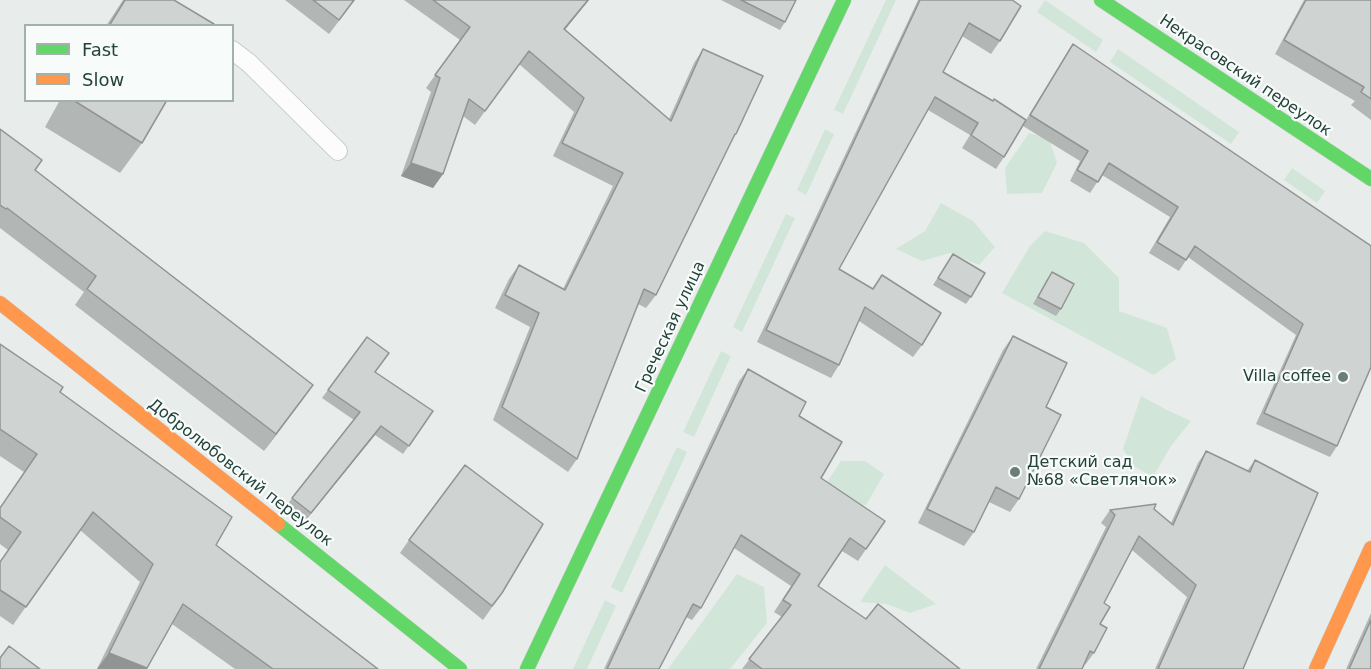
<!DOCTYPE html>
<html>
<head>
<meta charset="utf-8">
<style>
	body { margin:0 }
	#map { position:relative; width:1371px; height:669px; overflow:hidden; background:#e8edeb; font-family:"DejaVu Sans",sans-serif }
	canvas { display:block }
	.legend { position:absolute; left:24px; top:24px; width:210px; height:78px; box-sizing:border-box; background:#f7fbf9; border:2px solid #a3b1ad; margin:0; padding:8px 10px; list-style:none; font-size:18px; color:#24423a }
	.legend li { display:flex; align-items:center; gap:12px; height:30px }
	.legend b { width:30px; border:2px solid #a3b1ad }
</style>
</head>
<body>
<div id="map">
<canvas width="1371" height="669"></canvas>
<ul class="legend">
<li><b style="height:8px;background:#63d668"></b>Fast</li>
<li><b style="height:8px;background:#ff974d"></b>Slow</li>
</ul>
</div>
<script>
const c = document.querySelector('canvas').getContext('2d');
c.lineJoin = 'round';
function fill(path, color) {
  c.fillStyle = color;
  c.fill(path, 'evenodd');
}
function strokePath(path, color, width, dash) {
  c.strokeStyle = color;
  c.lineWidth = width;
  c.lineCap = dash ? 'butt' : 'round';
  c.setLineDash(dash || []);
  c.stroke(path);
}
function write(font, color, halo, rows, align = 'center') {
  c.font = font + ' "DejaVu Sans",sans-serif';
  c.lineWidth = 4.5;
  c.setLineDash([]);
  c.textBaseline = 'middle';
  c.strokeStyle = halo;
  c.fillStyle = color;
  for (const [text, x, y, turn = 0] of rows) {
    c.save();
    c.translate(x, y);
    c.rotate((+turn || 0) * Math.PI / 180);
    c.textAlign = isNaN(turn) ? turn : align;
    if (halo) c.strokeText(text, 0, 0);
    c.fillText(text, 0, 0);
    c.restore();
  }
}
const green = new Path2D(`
	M886,0H896L843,114L834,110Z
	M1045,0L1103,40L1096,52L1037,12Z
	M1118,49L1239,132L1231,144L1110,62Z
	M825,129L834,134L806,195L797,190Z
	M1029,133L1049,138L1057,163L1042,193L1007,194L1005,168Z
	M1292,168L1325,191L1317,203L1284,180Z
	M941,203L973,221L995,247L979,265L950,253L922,261L896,249L925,231Z
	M786,214L795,218L742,332L733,327Z
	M1045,231L1084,243L1119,278V311L1167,328L1176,359L1154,375L1002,293L1030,246Z
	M721,351L731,356L694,437L683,432Z
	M1141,396L1167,410L1191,421L1171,446L1153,477L1135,467L1123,449Z
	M677,447L687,452L622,593L611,587Z
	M841,461H865L884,474L866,505L846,504L825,485Z
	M885,565L936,604L910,613L886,604L860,602Z
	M737,574L764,587L767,623L730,669H668Z
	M605,600L616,606L587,669H573Z`);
const lane = new Path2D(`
	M232,50L249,63L338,151`);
const fast = new Path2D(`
	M1101,0L1371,179
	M278,524L460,669
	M527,669L844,0`);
const slow = new Path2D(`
	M0,303L278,524
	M1316,669L1371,548`);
const wall = new Path2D(`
	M123,0H174L213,26H106Z
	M285,0H355L329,34Z
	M404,0H589L565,29L669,119L694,63L703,49L736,134L730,143L656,295L646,308L638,304L577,459L568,472L493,420L530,327L495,308L509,279L519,265L563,289L613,186L553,156L574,112L519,64L475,125L463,116L443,174L433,188L401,176L431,92L426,88L460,40Z
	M721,0H796L785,22L780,30Z
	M918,0H1012L1000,41L991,54L962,36L943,72L1026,120L1073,44L1371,246L1337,446L1330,457L1256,424L1296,335L1188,257L1179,271L1149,253L1170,217L1102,175L1090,193L1070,181L1080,161L1023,126L1004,157L996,169L962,148L970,135L928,110L839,269L872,289L882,275L922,345L913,357L859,321L839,365L831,378L757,342Z
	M1304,0H1371V120L1351,105L1355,101L1275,54Z
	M60,100H167L142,143L120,173L45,127Z
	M0,129L35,170L313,385L264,451L75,305L84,292L0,228Z
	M953,254L971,297L966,304L933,285Z
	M1052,272L1061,309L1056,316L1033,304L1047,279Z
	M1013,336L1046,407L1019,499L1010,512L989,502L974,532L964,546L918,523L1003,350Z
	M367,337L375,372L433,411L403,454L375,435L305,521L286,506L354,420L322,398Z
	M0,344L60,392L216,545L378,669H235L172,624L147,669H97L140,582L80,530L13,625L0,616V562L8,550L0,544V508L24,472L0,456Z
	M748,369L799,416L821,478L885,521L858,561L842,551L818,586L866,619L960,669H742L782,617L774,612L791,586L734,548L701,608L692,620L686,617L659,669H604L739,381Z
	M1206,451L1247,471L1255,460L1243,669H1155L1187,597L1132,550L1104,603L1100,624L1094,653L1085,665L1084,664L1082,669H1036L1106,527L1101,523L1110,510L1154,509L1171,523L1198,463Z
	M409,540L502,593L483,620L400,553Z
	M1371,613V669H1346Z`);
const shadedWall = new Path2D(`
	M588,0H589L555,42L564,29Z
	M411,163L443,174L433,188L401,176Z
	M313,385L301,402L264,451L276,434Z
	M381,426L375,435L305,521L311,513Z
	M109,653L147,668V669H97Z`);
const building = new Path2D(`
	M125,0H174L214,24L213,26H109Z
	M313,0H354L339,20Z
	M433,0H588L564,29L671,121L703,49L763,76L736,134H735L656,295L644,289L577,459L502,407L539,313L505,295L519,265L565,290L623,173L562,143L584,98L529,51L485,111L469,99L443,174L411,163L440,78L435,75L470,27Z
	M741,0H796L785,22Z
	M920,0H1012L1021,6L1000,41L969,23L943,72L993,101L994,99L1026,120L1004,157L971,135L978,123L935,97L839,269L873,289L882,275L941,313L922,345L865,307L839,365L766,330Z
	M1306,0H1371V99L1361,92L1364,87L1284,40Z
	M1073,44L1371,246V367L1337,446L1264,413L1303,324L1195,246L1186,260L1157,242L1178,207L1109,163L1098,182L1077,170L1088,151L1030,115Z
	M73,100H167L142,143Z
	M0,129L42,160L35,170L313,385L276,434L87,289L96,276L7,208L6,209L0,205Z
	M953,254L985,273L971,297L938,278Z
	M1052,272L1074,284L1061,309L1038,297Z
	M1013,336L1067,363L1046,407L1061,415L1019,499L996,487L974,532L927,509Z
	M367,337L389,353L375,372L433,411L409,446L381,426L311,513L292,498L360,412L328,390Z
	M0,344L63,387L60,392L232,517L216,545L378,669H273L183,604L147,668L109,653L153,564L93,512L26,607L0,590V562L21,532L0,517V508L37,454L0,429Z
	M748,369L806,402L799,416L842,442L821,478L885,521L866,549L850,538L818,586L866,619L878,604L960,669H762L749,659L791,605L783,600L800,574L741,535L701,608L693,604L659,669H607Z
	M1206,451L1250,472L1255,460L1318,493L1243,669H1158L1196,585L1139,536L1104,603L1110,607L1100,624L1107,628L1094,653L1090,651L1082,669H1039L1115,515L1110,510L1156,504L1154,509L1173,525Z
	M465,465L543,524L502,593L492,606L409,540Z
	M1371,620V669H1349Z
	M9,646L40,669H0V658Z`);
const markers = [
	[1343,377,6,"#697e78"],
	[1015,472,6,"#697e78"]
];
const streetNames = [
	["Некрасовский переулок",1245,76,34],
	["Греческая улица",671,327,-65],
	["Добролюбовский переулок",240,473,38]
];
const poiNames = [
	["Villa coffee",1331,377],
	["Детский сад",1027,463,"left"],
	["№68 «Светлячок»",1027,481,"left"]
];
fill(green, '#d1e6d8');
strokePath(lane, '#c5cac8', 20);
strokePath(fast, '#c3cbc8', 15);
strokePath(slow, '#c3cbc8', 15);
strokePath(lane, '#fcfcfc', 18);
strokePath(fast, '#63d668', 14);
strokePath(slow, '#ff974d', 14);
fill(wall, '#b2b6b5');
fill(shadedWall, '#919493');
fill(building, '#cfd4d2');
strokePath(building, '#919493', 1.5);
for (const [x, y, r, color] of markers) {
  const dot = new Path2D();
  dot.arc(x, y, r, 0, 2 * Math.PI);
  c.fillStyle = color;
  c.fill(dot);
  strokePath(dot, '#f7fbf9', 2);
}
write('16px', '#24423a', '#f7fbf9', streetNames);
write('16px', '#24423a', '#f7fbf9', poiNames, 'right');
</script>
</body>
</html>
